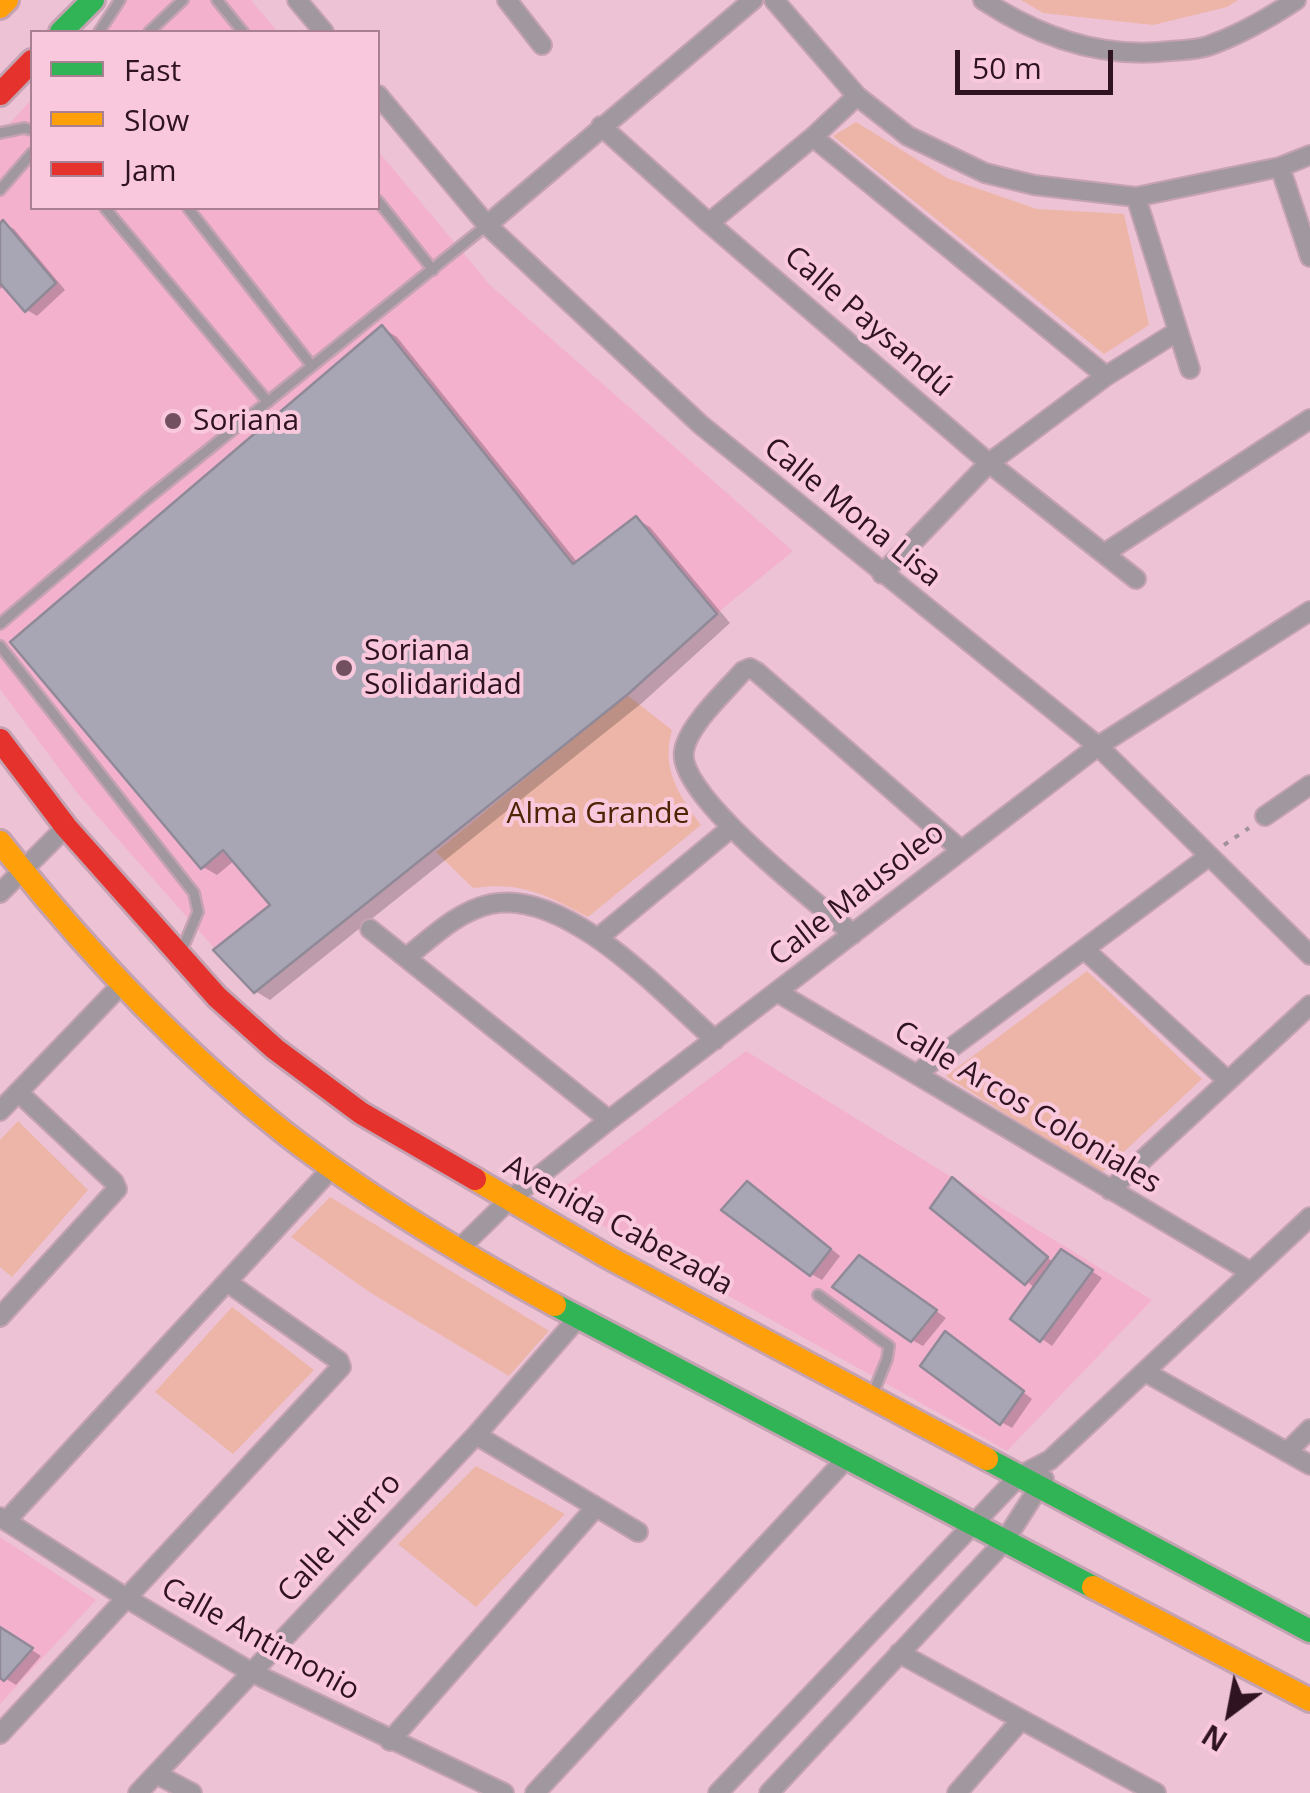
<!DOCTYPE html>
<html>
<head>
<meta charset="utf-8">
<style>
	body { margin:0 }
	#map { position:relative; width:1310px; height:1793px; overflow:hidden; background:#edc2d5; font-family:"Open Sans",sans-serif }
	canvas { display:block }
	.legend { position:absolute; left:30px; top:30px; width:350px; height:180px; box-sizing:border-box; background:#f9c8dc; border:2px solid #a88091; margin:0; padding:12px 18px; list-style:none; font-size:30px; color:#2f1320 }
	.legend li { display:flex; align-items:center; gap:20px; height:50px }
	.legend b { width:50px; border:2px solid #a88091 }
	.north { position:absolute; left:1180px; top:1663px; width:100px; height:100px; -webkit-text-stroke:8px #f9c8dc; paint-order:stroke; rotate:212deg; font-size:28px; font-weight:700; line-height:40px; text-align:center; color:#2f1320 }
	.north::after { content:''; display:block; margin:auto; width:35px; height:45px; background:#2f1320; clip-path:polygon(50% 0,100% 100%,50% 72%,0 100%) }
	.scale { position:absolute; left:955px; top:50px; width:158px; height:45px; box-sizing:border-box; border:5px solid #2f1320; border-top:0; padding-left:12px; font-size:30px; line-height:35px; white-space:nowrap; color:#2f1320; -webkit-text-stroke:8px #f9c8dc; paint-order:stroke }
</style>
</head>
<body>
<div id="map">
<canvas width="1310" height="1793"></canvas>
<ul class="legend">
<li><b style="height:12px;background:#30b455"></b>Fast</li>
<li><b style="height:12px;background:#ff9f0a"></b>Slow</li>
<li><b style="height:12px;background:#e5322d"></b>Jam</li>
</ul>
<div class="north">N</div>
<div class="scale">50 m</div>
</div>
<script>
const c = document.querySelector('canvas').getContext('2d');
c.lineJoin = 'round';
function fill(path, color) {
  c.fillStyle = color;
  c.fill(path, 'evenodd');
}
function strokePath(path, color, width, dash) {
  c.strokeStyle = color;
  c.lineWidth = width;
  c.lineCap = dash ? 'butt' : 'round';
  c.setLineDash(dash || []);
  c.stroke(path);
}
function write(font, color, halo, rows, align = 'center') {
  c.font = font + ' "Open Sans",sans-serif';
  c.lineWidth = 8;
  c.setLineDash([]);
  c.textBaseline = 'middle';
  c.strokeStyle = halo;
  c.fillStyle = color;
  for (const [text, x, y, turn = 0] of rows) {
    c.save();
    c.translate(x, y);
    c.rotate((+turn || 0) * Math.PI / 180);
    c.textAlign = isNaN(turn) ? turn : align;
    if (halo) c.strokeText(text, 0, 0);
    c.fillText(text, 0, 0);
    c.restore();
  }
}
const built = new Path2D(`
	M126,0H251L278,32H95Z
	M32,99V208H378V151L490,285L793,551L254,993L78,794L0,689V134Z
	M746,1051L1152,1300L1007,1451L551,1197Z
	M0,1537L96,1600L0,1704Z`);
const green = new Path2D(`
	M1021,0H1238L1227,7L1153,25L1043,13Z
	M856,122L947,178L1037,209L1124,214L1149,325L1104,354L833,136Z
	M627,695L672,730C661,769 678,794 701,825L588,917C546,895 522,881 473,888L436,852Z
	M1087,971L1202,1079L1100,1174L946,1076Z
	M18,1121L88,1190L12,1277L0,1267V1140Z
	M330,1197L549,1331L509,1376L371,1293L291,1237Z
	M232,1307L314,1370L233,1454L155,1392Z
	M476,1466L565,1514L476,1607L398,1544Z`);
const shadow = new Path2D(`
	M3,223L14,229L65,290L37,316L27,310L5,285L0,289V227Z
	M382,328L397,337L578,563L636,519L650,527L730,623L642,703L270,1000L255,991L273,905L235,860L217,875L203,867Z
	M963,1186L1054,1263L1072,1258L1102,1278L1052,1346L1013,1318L1035,1288L933,1207Z
	M758,1190L840,1256L822,1280L811,1274Z
	M870,1264L946,1318L923,1346L912,1340Z
	M956,1340L1032,1399L1012,1428L1001,1422Z
	M0,1629L41,1656L16,1685L0,1675Z`);
const building = new Path2D(`
	M3,220L56,283L25,312L0,283V223Z
	M382,325L573,564L636,516L717,614L627,695L254,993L213,950L270,905L223,850L201,869L10,642Z
	M952,1177L1048,1257L1025,1285L930,1208Z
	M747,1181L831,1249L810,1276L721,1210Z
	M1061,1249L1093,1270L1040,1342L1010,1319Z
	M859,1255L937,1310L911,1342L832,1287Z
	M945,1331L1024,1391L1000,1425L920,1366Z
	M0,1627L33,1648L4,1681L0,1678Z`);
const path = new Path2D(`
	M1224,845L1249,828`);
const lane = new Path2D(`
	M217,0L243,32
	M99,32L120,0
	M149,32L183,0
	M0,133L24,128L32,130
	M0,190L32,153
	M378,201L433,270
	M105,208L268,402
	M188,208L312,366
	M0,624L147,499L487,225
	M0,646L194,893L198,912L181,952
	M818,1295L889,1346L887,1359L872,1396`);
const street = new Path2D(`
	M297,0L324,32
	M507,0L542,45
	M774,0L857,96L908,136L985,173L1034,185L1136,197L1280,167L1310,155
	M983,0C1039,37 1102,59 1170,51C1182,50 1196,50 1208,46C1239,35 1269,18 1296,0
	M378,95L487,225L701,425L1098,746L1310,955
	M601,126L709,223L989,463L1136,579
	M813,137L1106,376
	M1280,167L1310,257
	M1136,197L1190,369
	M709,223L813,137L857,96
	M487,225L753,0
	M1105,553L1310,419
	M882,574L989,463L1106,376L1178,331
	M1265,816L1310,785
	M0,893L66,827
	M370,929L609,1120
	M853,934C818,903 676,795 684,751C688,725 726,691 743,671L750,668L757,672L961,850
	M598,938L731,828
	M1085,950L1227,1080
	M407,957C432,937 458,911 491,904C567,888 663,994 715,1040
	M777,992L1249,1271
	M916,1074L1208,857
	M0,1111L123,983
	M1110,1190L1310,1005
	M458,1250L508,1201L609,1120L1098,746L1310,611
	M0,1317L117,1189L114,1182L18,1092
	M1145,1372L1310,1465
	M476,1435L638,1532
	M1287,1452L1310,1429
	M0,1517L128,1599L251,1672L504,1793
	M6,1521L332,1168
	M899,1653L1156,1793
	M0,1734L341,1367L339,1361L227,1282
	M390,1741L596,1507
	M156,1774L192,1793
	M138,1793L476,1435L578,1318
	M535,1793L846,1459
	M718,1793L1019,1476L1050,1460L1310,1217
	M769,1793L1004,1542L1044,1479
	M957,1793L1021,1720`);
const fast = new Path2D(`
	M61,32L93,0
	M555,1305L1093,1587
	M987,1459L1310,1631`);
const slow = new Path2D(`
	M0,7L7,0
	M0,842C85,950 178,1049 286,1134C370,1199 462,1254 555,1305
	M475,1179L608,1257L987,1459
	M1093,1587L1310,1700`);
const jam = new Path2D(`
	M0,94L32,61
	M0,740L66,827L217,997L275,1049L361,1113L475,1179`);
const markers = [
	[173,421,10,"#72505f"],
	[344,668,10,"#72505f"]
];
const streetNames = [
	["Calle Paysandú",868,322,41],
	["Calle Mona Lisa",852,513,39],
	["Calle Mausoleo",857,895,-38],
	["Calle Arcos Coloniales",1027,1108,31],
	["Avenida Cabezada",618,1226,29],
	["Calle Hierro",340,1538,-47],
	["Calle Antimonio",260,1640,29]
];
const poiNames = [
	["Soriana",193,421],
	["Soriana",364,651],
	["Solidaridad",364,685]
];
const parkNames = [
	["Alma Grande",598,814]
];
fill(built, '#f3b1ce');
fill(green, '#edb5a7');
fill(shadow, '#0003');
fill(building, '#a8a5b5');
strokePath(building, '#908997', 2.5);
strokePath(lane, '#c4a2b2', 14);
strokePath(street, '#c4a2b2', 22);
strokePath(fast, '#c4a2b2', 28);
strokePath(slow, '#c4a2b2', 28);
strokePath(jam, '#c4a2b2', 28);
strokePath(path, '#9f9299', 4, [5, 8]);
strokePath(lane, '#a1979e', 9);
strokePath(street, '#a1979e', 18);
strokePath(fast, '#30b455', 22);
strokePath(slow, '#ff9f0a', 22);
strokePath(jam, '#e5322d', 22);
for (const [x, y, r, color] of markers) {
  const dot = new Path2D();
  dot.arc(x, y, r, 0, 2 * Math.PI);
  c.fillStyle = color;
  c.fill(dot);
  strokePath(dot, '#f9c8dc', 4);
}
write('30px', '#2f1320', '#f9c8dc', streetNames);
write('30px', '#2f1320', '#f9c8dc', poiNames, 'left');
write('30px', '#4e2404', '#f9c8dc', parkNames);
</script>
</body>
</html>
